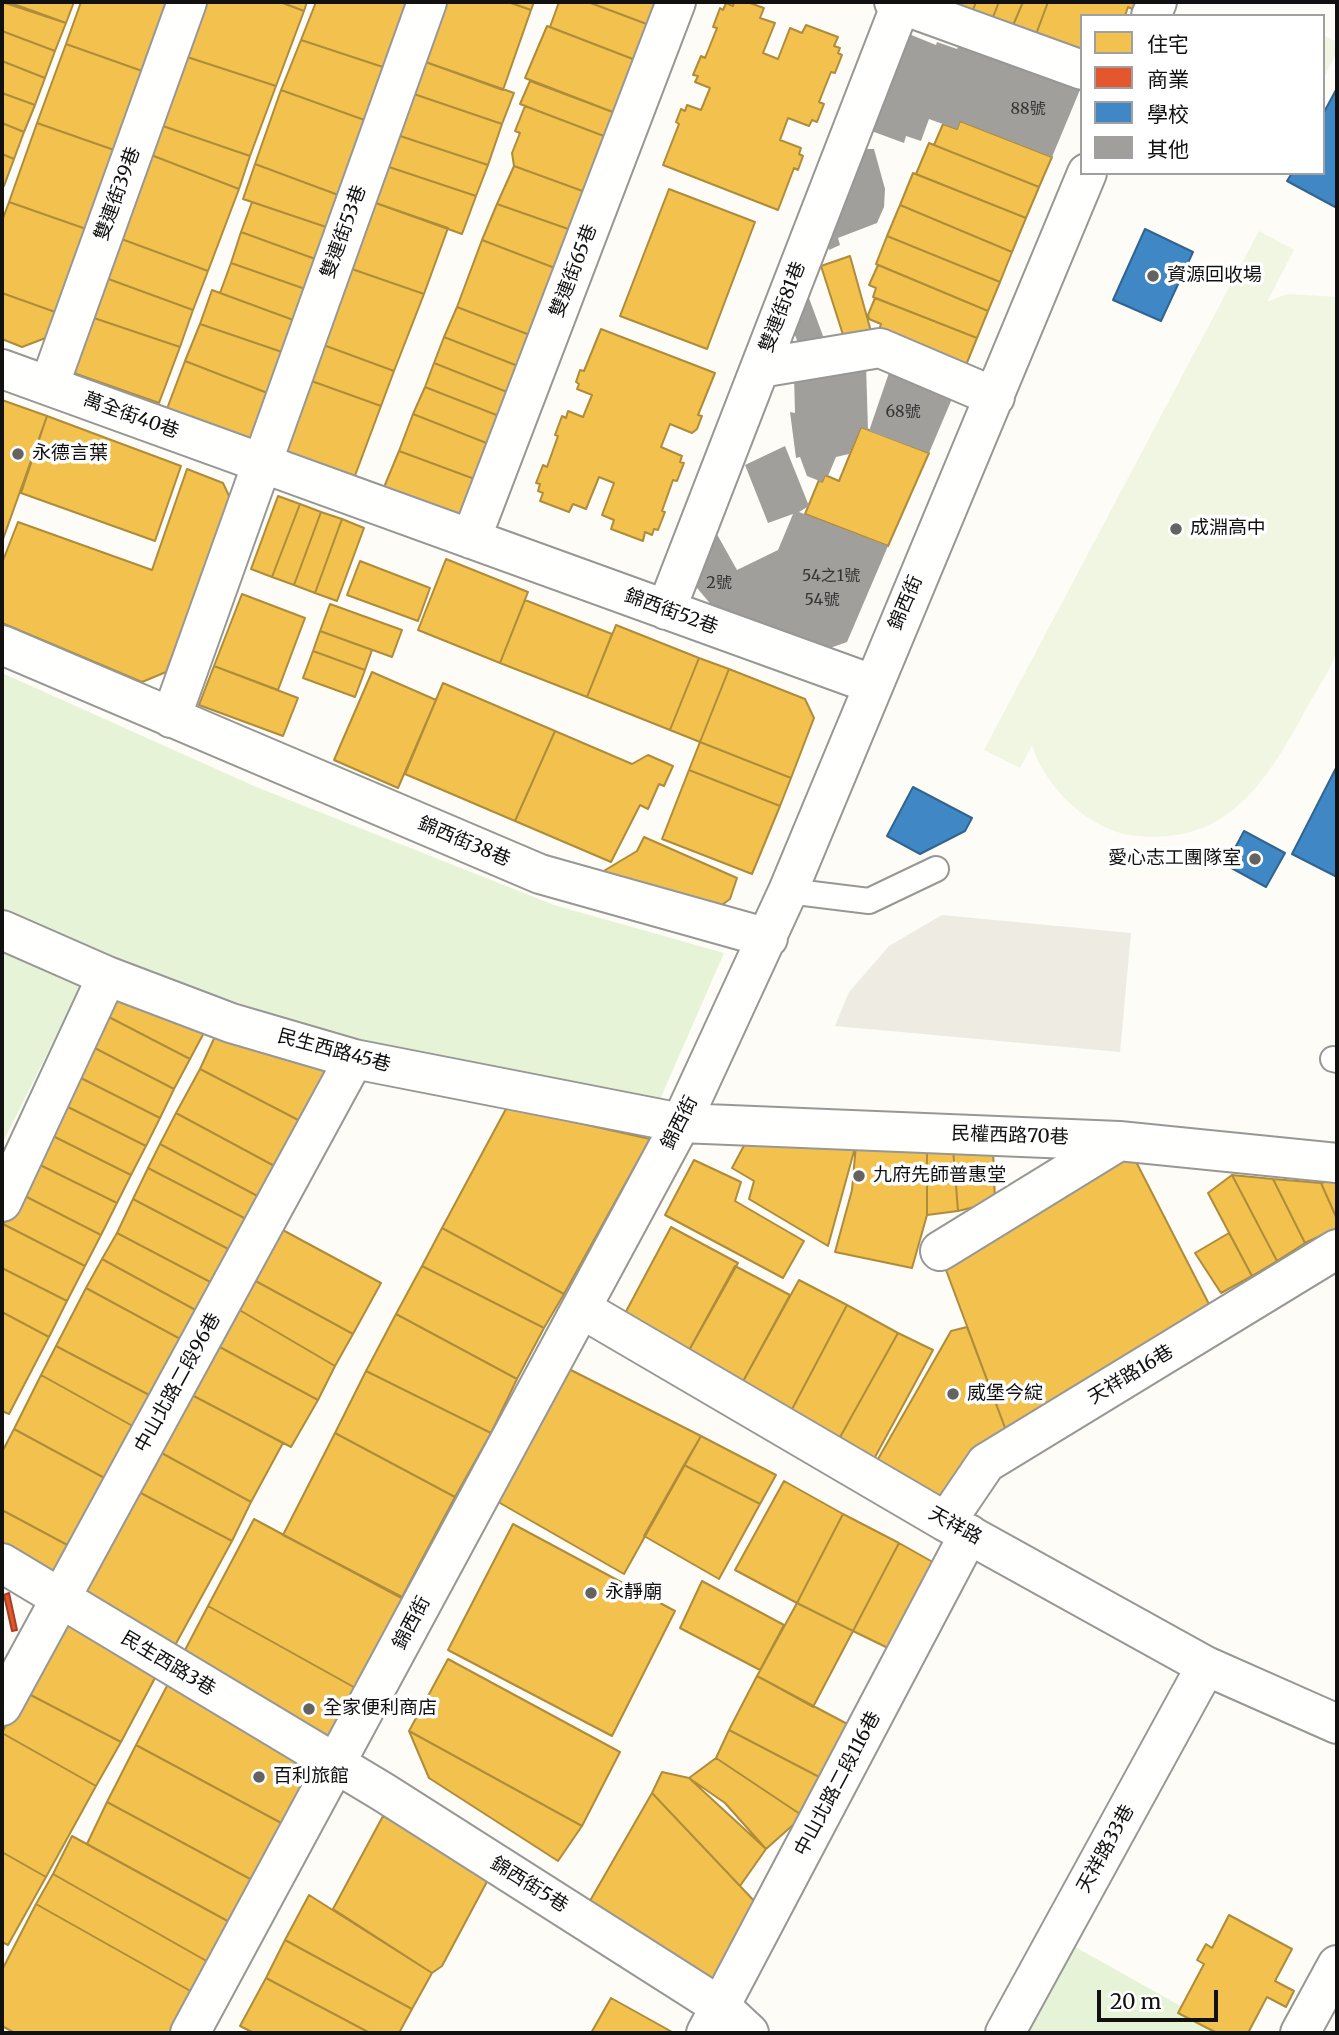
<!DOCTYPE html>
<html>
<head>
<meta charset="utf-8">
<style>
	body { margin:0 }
	#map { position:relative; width:1339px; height:2035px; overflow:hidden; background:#fdfcf7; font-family:Merriweather,"Noto Sans TC",serif }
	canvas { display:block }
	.frame { position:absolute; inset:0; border:4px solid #111; pointer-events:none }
	.legend { position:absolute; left:1080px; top:14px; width:245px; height:161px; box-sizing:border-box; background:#fff; border:2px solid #a0a0a0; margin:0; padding:9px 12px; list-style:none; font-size:21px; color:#111 }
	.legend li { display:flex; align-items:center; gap:14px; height:35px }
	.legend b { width:35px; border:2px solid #a0a0a0 }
	.scale { position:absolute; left:1097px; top:1990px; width:121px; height:32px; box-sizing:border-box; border:4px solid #111; border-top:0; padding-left:9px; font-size:21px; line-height:24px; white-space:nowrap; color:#111; -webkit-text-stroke:5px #fff; paint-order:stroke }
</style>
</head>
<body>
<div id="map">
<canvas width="1339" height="2035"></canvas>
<div class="frame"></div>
<ul class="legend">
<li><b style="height:19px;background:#f2c14e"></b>住宅</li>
<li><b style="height:19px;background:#e4572e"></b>商業</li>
<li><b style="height:19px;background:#3f88c5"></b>學校</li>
<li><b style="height:19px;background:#a19f9c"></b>其他</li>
</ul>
<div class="scale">20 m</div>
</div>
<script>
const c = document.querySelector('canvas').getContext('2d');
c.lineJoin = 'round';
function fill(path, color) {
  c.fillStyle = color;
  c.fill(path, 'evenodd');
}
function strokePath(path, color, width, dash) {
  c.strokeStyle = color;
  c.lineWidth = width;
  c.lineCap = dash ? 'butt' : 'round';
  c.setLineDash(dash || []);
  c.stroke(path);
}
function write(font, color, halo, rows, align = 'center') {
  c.font = font + ' Merriweather,"Noto Sans TC",serif';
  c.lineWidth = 7;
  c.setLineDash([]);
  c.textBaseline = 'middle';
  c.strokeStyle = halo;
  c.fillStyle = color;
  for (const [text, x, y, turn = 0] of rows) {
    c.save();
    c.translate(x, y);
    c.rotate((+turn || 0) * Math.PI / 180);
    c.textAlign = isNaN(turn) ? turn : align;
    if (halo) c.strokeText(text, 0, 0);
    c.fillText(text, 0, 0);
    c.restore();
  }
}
const green = new Path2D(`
	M2,673L254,786L554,905L724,953L658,1104L359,1043L114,961L2,911Z
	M2,949L81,986L2,1144Z
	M1068,1943L1229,2033H1018Z`);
const pitch = new Path2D(`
	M1323,35L1337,42V52L1323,79Z
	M1259,231L1294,250L1267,302L1287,294L1337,297C1337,377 1337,456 1337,536C1337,572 1339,611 1337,647C1335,665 1317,688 1309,704C1270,775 1232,845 1138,836C1090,832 1046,789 1032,745L1020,768L984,750Z`);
const plaza = new Path2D(`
	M942,915L1131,933L1120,1052L835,1026L849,992L889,946Z`);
const homes = new Path2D(`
	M2,2L66,23L55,51L2,31Z
	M8,2H74L66,23Z
	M81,2H170L145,72L66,44Z
	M201,2H280L304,11L276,86L181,55Z
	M280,2H307L304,11Z
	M316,2H413L389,69L301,40Z
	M441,2H508L531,10L503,90L420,60Z
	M508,2H534L531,10Z
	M559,2H588L652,26L638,61L550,27Z
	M588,2H661L652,26Z
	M734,2H747L764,8L760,18L775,23L763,53L778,59L790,28L802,33L806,25L838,37L834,46L840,48L838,53L842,55L835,73L831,72L819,102L824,104L817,122L812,120L809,126L788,118L780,140L801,148L799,154L803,156L798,170L794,168L778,210L663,165L679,124L676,122L681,109L685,111L687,105L701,110L710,88L695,82L698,76L693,75L701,56L705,58L717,28L713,27L720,8L723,10L726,3L733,6Z
	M953,2H976L971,15L950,8Z
	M976,2H999L991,22L971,15Z
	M999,2H1023L1011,30L991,22Z
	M1023,2H1048L1035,37L1011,30Z
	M1048,2H1143L1139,12L1128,7L1125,16H1082V54L1035,37Z
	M547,26L638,61L618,114L525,78Z
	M2,31L55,51L45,78L2,61Z
	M301,40L389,69L370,122L281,90Z
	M66,44L145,72L117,151L37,123Z
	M181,55L276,86L250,156L157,124Z
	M420,60L514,93L502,124L408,92Z
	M2,61L45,78L35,105L2,93Z
	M530,81L618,114L609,138L520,104Z
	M281,90L370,122L341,196L255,164Z
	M408,92L502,124L488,165L394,134Z
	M2,93L35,105L24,132L2,123Z
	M525,106L609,138L588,193L514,166L512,153L520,133L515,131Z
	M960,121L1052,157L1039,187L934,145L943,124L957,129Z
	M2,123L24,132L14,159L2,154Z
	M37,123L117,151L89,230L9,202Z
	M157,124L250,156L239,189L146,153Z
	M394,134L488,165L476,196L383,165Z
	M929,143L1039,187L1026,218L916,174Z
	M146,153L239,189L208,271L116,237Z
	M2,154L14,159L4,186L2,185Z
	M255,164L341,196L329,228L243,199Z
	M383,165L476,196L462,234L370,201Z
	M514,166L588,193L574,231L497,204Z
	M913,173L1026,218L1012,252L900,205Z
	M669,189L755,222L707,349L620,316Z
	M370,201L448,228L424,294L346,267Z
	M9,202L89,230L58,313L2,293V221Z
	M252,202L329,228L318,260L241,232Z
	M497,204L574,231L560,270L482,240Z
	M900,205L1012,252L1000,282L887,236Z
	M241,232L318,260L308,290L231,263Z
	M887,236L1000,282L988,311L876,264Z
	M116,237L208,271L193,310L103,277Z
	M482,240L560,270L535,337L457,307Z
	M850,256L872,335L845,341L821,266Z
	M231,263L308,290L296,321L220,293Z
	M878,265L988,311L977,338L873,297L876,288L869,285Z
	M346,267L424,294L394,371L318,343Z
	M103,277L193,310L180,347L88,316Z
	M212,290L296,321L285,353L200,324Z
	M2,293L58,313L48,337L22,347L2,339Z
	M875,298L977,338L964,370L878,333L881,324L869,319L868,315Z
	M457,307L535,337L523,368L444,337Z
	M88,316L180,347L159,403L68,371Z
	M200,324L285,353L270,394L185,361Z
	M601,329L715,373L698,415L702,416L697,429L692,433L670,424L661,447L682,456L680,462L684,463L677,481L673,480L662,511L665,512L658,530L654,529L652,535L645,532L643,541L611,529L614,520L602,515L614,483L599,477L586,509L573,504L569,512L540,501L543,493L538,491L540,484L536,483L543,465L547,467L558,436L555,435L562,416L566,418L568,411L583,417L592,395L577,389L579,384L576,382L580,370L584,371Z
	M444,337L523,368L512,394L434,363Z
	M318,343L394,371L381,406L306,379Z
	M185,361L270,394L252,446L165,414Z
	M434,363L512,394L504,418L425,387Z
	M306,379L381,406L353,481L279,455Z
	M425,387L504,418L494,446L413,414Z
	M2,400L47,416L2,542Z
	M413,414L494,446L480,481L399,451Z
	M47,416L181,466L155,541L21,493Z
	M861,427L929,453L888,546L805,514L819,480L822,482L825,475L839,481Z
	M399,451L480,481L464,521L382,492Z
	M187,469L223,483L231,500L166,672L142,682L2,623V563L18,522L152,570Z
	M278,496L300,504L272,577L251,569Z
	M300,504L321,512L294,585L272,577Z
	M321,512L342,519L315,593L294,585Z
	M342,519L364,528L337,601L315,593Z
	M446,559L528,592L500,663L418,630Z
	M360,561L430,588L418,621L347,595Z
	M242,594L305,618L278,690L214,666Z
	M525,600L612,634L587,697L500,663Z
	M330,604L402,630L392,657L320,631Z
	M616,625L699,658L670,730L587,697Z
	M320,631L372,650L365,670L313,651Z
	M313,651L365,670L355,697L303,678Z
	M699,658L729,669L700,742L670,730Z
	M214,666L298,698L283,736L199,705Z
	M729,669L805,699L814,718L791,778L700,742Z
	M372,672L436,700L398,788L334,760Z
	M443,683L555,731L515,821L405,774Z
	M555,731L632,764L648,755L673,766L664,786L659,784L648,809L640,805L611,862L515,821Z
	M700,742L791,778L780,806L689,770Z
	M689,770L780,806L752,874L662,839Z
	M644,837L737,878L730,899L711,913L597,875L637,851Z
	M115,995L206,1029L190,1059L105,1015Z
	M105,1015L190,1059L174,1089L89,1045Z
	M217,1032L332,1070L304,1123L200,1069Z
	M89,1045L174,1089L160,1118L75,1075Z
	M200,1069L304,1123L280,1169L176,1113Z
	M75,1075L160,1118L146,1146L62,1104Z
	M62,1104L146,1146L131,1175L49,1134Z
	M507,1107L650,1139L564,1294L442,1228Z
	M176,1113L280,1169L263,1199L160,1144Z
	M49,1134L131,1175L117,1203L34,1162Z
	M748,1138L856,1144L828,1246L749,1199L754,1181L732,1168Z
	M160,1144L263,1199L250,1221L148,1168Z
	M856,1144L927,1147V1215L912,1268L835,1252L852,1190Z
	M927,1147L953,1148L958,1211L927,1215Z
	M953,1148L993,1149L995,1202L958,1211Z
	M1130,1150L1210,1306L1007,1433L943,1262Z
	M694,1160L741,1182L735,1201L804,1241L783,1278L665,1215Z
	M34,1162L117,1203L101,1235L19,1193Z
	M148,1168L250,1221L234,1252L133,1199Z
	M1232,1175L1277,1261L1252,1276L1208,1193Z
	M1232,1175L1273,1179L1305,1243L1277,1261Z
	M1273,1179L1321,1183L1337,1219V1228L1305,1243Z
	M1337,1179V1219L1321,1183Z
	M19,1193L101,1235L85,1266L3,1224Z
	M133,1199L234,1252L216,1285L117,1233Z
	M3,1224L85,1266L67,1301L2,1268Z
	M671,1227L738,1263L687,1354L622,1319Z
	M279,1228L381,1283L353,1334L252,1279Z
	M442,1228L564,1294L544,1328L422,1266Z
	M117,1233L216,1285L201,1313L102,1259Z
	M1229,1233L1252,1276L1221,1293L1195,1253Z
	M102,1259L201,1313L184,1341L86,1288Z
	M422,1266L544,1328L517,1379L396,1314Z
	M735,1266L790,1295L741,1385L687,1354Z
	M2,1268L67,1301L49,1337L2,1312Z
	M252,1279L353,1334L335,1366L236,1308Z
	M799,1280L847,1305L790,1413L741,1385Z
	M86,1288L184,1341L155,1398L56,1346Z
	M847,1305L898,1333L839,1439L790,1413Z
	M236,1308L335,1366L318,1400L216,1345Z
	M2,1312L49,1337L9,1414L2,1411Z
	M396,1314L517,1379L491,1433L366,1371Z
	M967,1327L1007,1433L941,1505L874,1466L951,1331Z
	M898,1333L933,1350L874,1459L839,1439Z
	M216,1345L318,1400L291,1447L190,1394Z
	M56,1346L155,1398L138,1429L41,1375Z
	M565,1367L701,1436L624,1574L493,1499Z
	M366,1371L491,1433L455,1497L335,1433Z
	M41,1375L138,1429L110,1481L14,1429Z
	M190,1394L283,1443L251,1502L158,1451Z
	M14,1429L110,1481L73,1548L2,1510V1452Z
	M335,1433L455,1497L402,1597L283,1535Z
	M701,1436L776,1475L760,1504L684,1465Z
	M158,1451L251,1502L232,1541L137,1491Z
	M684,1465L760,1504L719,1579L644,1536Z
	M784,1481L843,1514L797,1603L735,1570Z
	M137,1491L232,1541L173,1649L79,1594Z
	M2,1510L73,1548L56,1581L2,1547Z
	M843,1514L899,1543L853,1631L797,1603Z
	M254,1519L407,1601L359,1690L208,1606Z
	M513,1524L675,1611L612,1736L448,1650Z
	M899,1543L938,1565L892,1650L853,1631Z
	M702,1581L784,1625L760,1670L680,1628Z
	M797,1603L853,1631L813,1707L757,1676Z
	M208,1606L359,1690L330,1742L184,1652Z
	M63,1621L155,1678L121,1742L23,1691Z
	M448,1659L620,1752L582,1826L409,1731Z
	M757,1676L853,1727L825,1780L729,1730Z
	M168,1684L314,1770L285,1825L136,1745Z
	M23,1691L121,1742L96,1786L2,1733Z
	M729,1730L825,1780L803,1816L716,1758Z
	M409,1731L582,1826L558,1861L429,1778Z
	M2,1733L96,1786L46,1877L2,1852Z
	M136,1745L285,1825L254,1881L107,1802Z
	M716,1758L803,1816L766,1849L725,1803L689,1778Z
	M662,1772L689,1778L766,1849L740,1886L652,1793Z
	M652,1793L758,1905L715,1987L587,1906Z
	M107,1802L254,1881L233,1924L87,1844Z
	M383,1816L490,1876L442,1966L432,1973L333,1909Z
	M72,1836L233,1924L210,1963L53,1874Z
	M2,1852L46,1877L8,1945L2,1942Z
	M53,1874L210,1963L194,1993L36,1904Z
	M309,1895L432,1973L412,2009L285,1940Z
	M36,1904L194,1993L173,2033H15L2,2026V1970Z
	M1229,1915L1292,1949L1275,1981L1294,1991L1286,2007L1267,1997L1248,2033H1217L1178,2013L1204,1964L1197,1960L1206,1944L1212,1948Z
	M285,1940L412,2009L399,2033H370L266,1978Z
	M266,1978L370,2033H254L240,2026Z
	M611,1998L674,2033H591Z`);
const shops = new Path2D(`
	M9,1593L17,1630L12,1631L4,1595Z`);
const schools = new Path2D(`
	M1337,88V208L1287,181L1292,173H1323V114Z
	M1145,229L1193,252L1161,321L1113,300Z
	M1337,766V877L1292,854Z
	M913,787L972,818L965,831L920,854L887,836Z
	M1244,831L1285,853L1266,887L1226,865Z`);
const building = new Path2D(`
	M904,32L936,45L937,42L957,49L959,44L1082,85L1052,157L960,121L957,129L929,119L921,141L906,136L904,143L866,129Z
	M860,149H874L885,189L884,207L877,223L838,238L840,245L829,250L827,243L850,193L843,188Z
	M806,290L826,344L800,348L791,325Z
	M866,364L868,430L861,427L849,454L836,457L828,476L825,475L822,482L807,476L800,457L796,458L790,412L795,413L794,375Z
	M891,367L954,394L929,453L869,431Z
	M785,446L809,506L799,512L888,546L847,642L830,648L814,642L811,646L719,614L692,582L714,529L737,570L778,550L793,514L768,523L745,465Z`);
const lane = new Path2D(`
	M788,891L869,901L936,869
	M1333,1059L1337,1060`);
const street = new Path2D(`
	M894,2L1082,70
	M1151,16L1157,2
	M760,368L880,348L995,397
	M2,369L872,684
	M49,386L187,2
	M471,539L676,2
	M666,610L901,4
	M2,645L540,874L768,938
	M171,718L427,2
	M2,930L107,976L231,1023L354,1059L681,1123L1119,1141L1337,1163
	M2,1202L107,976
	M940,1251L1119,1141
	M582,1309L946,1522L1206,1666L1337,1724
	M946,1522L986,1463L1337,1249
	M2,1563L383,1792L721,2007L749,2033
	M2,1706L354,1059
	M190,2033L681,1123L788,891L1087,173
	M706,2033L969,1534
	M1005,2033L1206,1666
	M1300,2033L1337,1965`);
const markers = [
	[1153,276,7,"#646362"],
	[18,454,7,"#646362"],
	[1176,529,7,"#646362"],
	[1255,859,7,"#646362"],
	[859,1176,7,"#646362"],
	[953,1394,7,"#646362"],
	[591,1593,7,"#646362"],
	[309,1709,7,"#646362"],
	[259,1777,7,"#646362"]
];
const numberNames = [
	["88號",1028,109],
	["68號",903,412],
	["54之1號",831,576],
	["2號",719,583],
	["54號",822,600]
];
const streetNames = [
	["雙連街39巷",118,194,-70],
	["雙連街53巷",344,232,-70],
	["雙連街65巷",574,271,-69],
	["雙連街81巷",783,307,-69],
	["萬全街40巷",131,416,20],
	["錦西街",906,603,-67],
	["錦西街52巷",671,612,20],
	["錦西街38巷",464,842,23],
	["民生西路45巷",334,1051,15],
	["錦西街",680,1123,-63],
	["民權西路70巷",1010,1136,2],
	["天祥路16巷",1131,1375,-31],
	["中山北路二段96巷",178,1383,-61],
	["天祥路",955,1526,29],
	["錦西街",412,1623,-62],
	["民生西路3巷",168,1664,31],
	["中山北路二段116巷",838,1784,-62],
	["天祥路33巷",1106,1849,-61],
	["錦西街5巷",529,1885,32]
];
const poiNames = [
	["資源回收場",1167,276],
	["永德言葉",32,454],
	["成淵高中",1190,529],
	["愛心志工團隊室",1241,859,"right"],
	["九府先師普惠堂",873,1176],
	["威堡今綻",967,1394],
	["永靜廟",605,1593],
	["全家便利商店",323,1709],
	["百利旅館",273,1777]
];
fill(green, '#e7f3d7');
fill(pitch, '#f0f6e1');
fill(plaza, '#edebe2');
fill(homes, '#f2c14e');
strokePath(homes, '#ae8c3c', 2);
fill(shops, '#e4572e');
strokePath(shops, '#a54225', 2);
fill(schools, '#3f88c5');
strokePath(schools, '#31648f', 2);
fill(building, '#a19f9c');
strokePath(lane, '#979795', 28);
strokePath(street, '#979795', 42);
strokePath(lane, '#fffffe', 24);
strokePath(street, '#fffffe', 38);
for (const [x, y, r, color] of markers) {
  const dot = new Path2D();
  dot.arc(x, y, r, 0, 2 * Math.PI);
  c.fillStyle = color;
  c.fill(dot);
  strokePath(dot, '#fff', 2.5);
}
write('16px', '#353434', null, numberNames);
write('19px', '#111', '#fff', streetNames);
write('19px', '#111', '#fff', poiNames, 'left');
</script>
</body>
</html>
